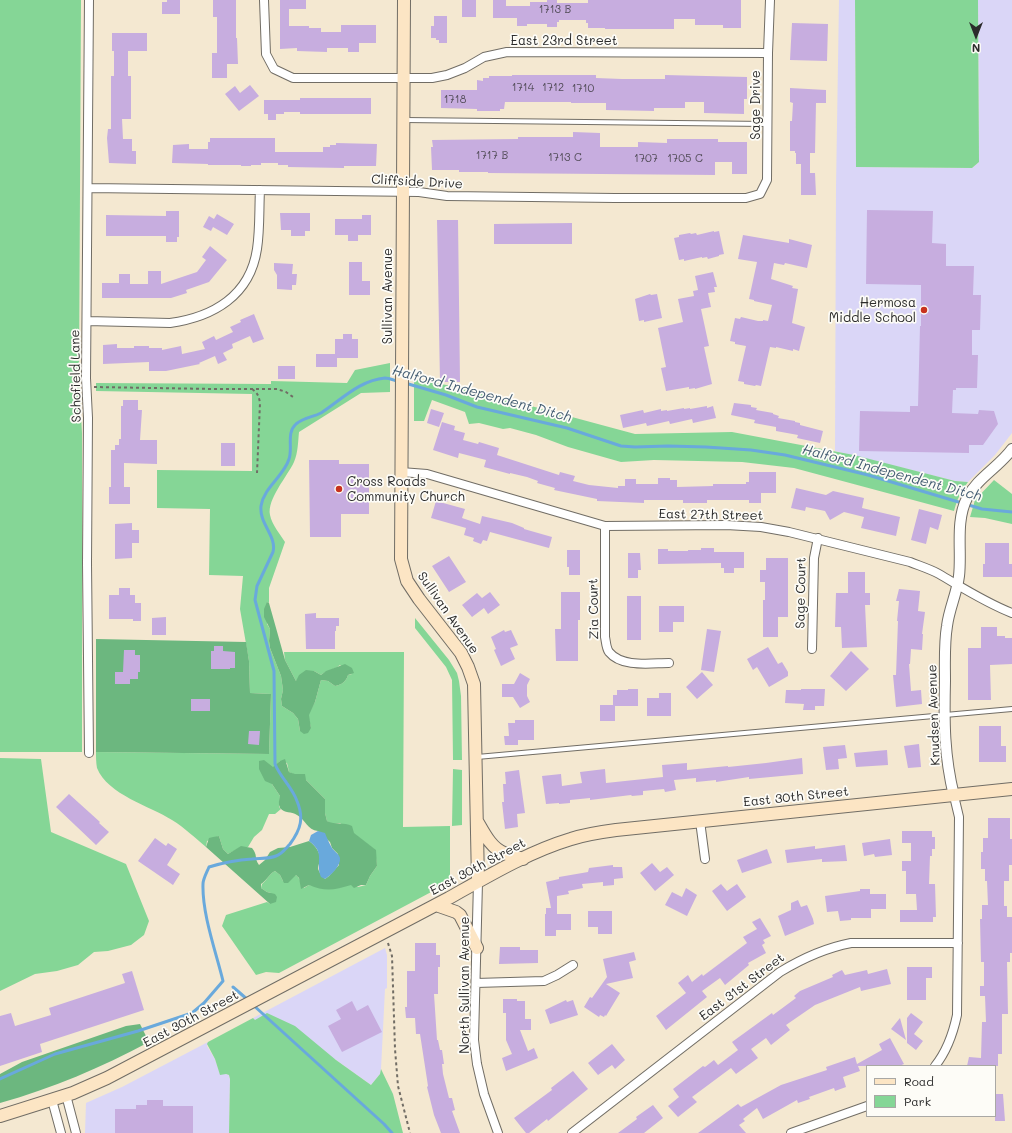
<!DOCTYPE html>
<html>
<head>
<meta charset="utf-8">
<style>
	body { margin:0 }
	#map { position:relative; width:1012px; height:1133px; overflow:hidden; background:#f4e8d1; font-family:Mali,sans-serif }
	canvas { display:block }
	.legend { position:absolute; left:866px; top:1065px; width:130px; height:52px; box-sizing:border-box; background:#fdfcf7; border:1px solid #a9a8a5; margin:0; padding:5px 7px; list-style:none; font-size:12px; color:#2b2b2b }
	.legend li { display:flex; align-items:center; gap:8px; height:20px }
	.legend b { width:20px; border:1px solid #a9a8a5 }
	.north { position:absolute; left:956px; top:16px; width:40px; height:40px; -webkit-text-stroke:3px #fdfcf7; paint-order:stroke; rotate:180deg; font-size:11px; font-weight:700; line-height:16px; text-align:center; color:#2b2b2b }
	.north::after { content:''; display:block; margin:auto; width:14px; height:18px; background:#2b2b2b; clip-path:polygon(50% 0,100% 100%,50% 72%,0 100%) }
</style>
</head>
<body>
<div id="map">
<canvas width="1012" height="1133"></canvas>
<ul class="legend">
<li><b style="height:5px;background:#fce5c4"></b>Road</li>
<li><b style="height:11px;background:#85d696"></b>Park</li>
</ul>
<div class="north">N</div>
</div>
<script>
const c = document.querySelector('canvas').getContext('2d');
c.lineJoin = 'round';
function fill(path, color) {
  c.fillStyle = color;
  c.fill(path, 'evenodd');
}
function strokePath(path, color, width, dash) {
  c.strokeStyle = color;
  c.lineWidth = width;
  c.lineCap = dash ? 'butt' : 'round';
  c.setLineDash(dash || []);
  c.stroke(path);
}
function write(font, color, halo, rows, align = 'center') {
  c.font = font + ' Mali,sans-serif';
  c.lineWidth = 3.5;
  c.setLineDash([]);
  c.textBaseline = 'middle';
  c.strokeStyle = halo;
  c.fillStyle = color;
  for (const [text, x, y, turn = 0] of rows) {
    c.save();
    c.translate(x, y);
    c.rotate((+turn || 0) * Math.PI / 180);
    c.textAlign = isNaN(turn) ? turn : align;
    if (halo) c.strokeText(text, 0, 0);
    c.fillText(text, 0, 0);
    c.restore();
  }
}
const built = new Path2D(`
	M839,0H855L856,167L972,168L979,162L978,0H1012V433L995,455L968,482L955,481L835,451L836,187Z
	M385,948L387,955V988L385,989L381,1069L380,1074L371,1085L336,1060L255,1020L253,1018Z
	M208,1042L207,1046L215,1059L220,1074H226L229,1075L230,1079L229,1133H85L86,1103L122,1087Z`);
const green = new Path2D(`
	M0,0H81L79,379L82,433V752H0Z
	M855,0H978L979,162L972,168L856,167Z
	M390,363V392L361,393L299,432C298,442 298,453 294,462C287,477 267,499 270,515C272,525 280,534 285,542L269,588V603L267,602V624L270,629L269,641L270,648L281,676L283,690L281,699L282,706L293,713L298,719L300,731L311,728L308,715L315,702L321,680L328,681L335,686C341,685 346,682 348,675L352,674L340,665C334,670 327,670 321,675L314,671L296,681L285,660L284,652H404L403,827L450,826V882L279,973L266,972L256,975L222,926L226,915L267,902L270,904L271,893L267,892L261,888L262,884C267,880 269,874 275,871L280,875L283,881L296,875C300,878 301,884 304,888L309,885L338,888L351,884L358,887L366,885L370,876L377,866L375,850L340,823L332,824L327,821L325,813V799L306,780L289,772L287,763L280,761L273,768L272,784L280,796L279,807L281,809L275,814H269L262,830L254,837L248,847H241L228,854L223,849L219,836L207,841L206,847C195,838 185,828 172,820C150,806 108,795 97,768C96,763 96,757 96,752L269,754L271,694L250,693L249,661L240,609L243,576L209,575L210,509L157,508V470L252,471V394L96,391V383L271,384V381L347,383L355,370Z
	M414,379L468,389L635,434L732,432L854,455L955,481L968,482C961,491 957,500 954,511L794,468L742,462L654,460L621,462L568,447L536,435L510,428L503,429L479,423L469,424L465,412L432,400L424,421H414Z
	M994,480L1012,494V524L985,518L970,517L975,500Z
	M415,618L449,660L457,673L459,681L461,696L462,760H453L452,680L446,667L415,628Z
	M0,758L41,759L51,832L126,864L149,921L144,935L131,945L108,951L94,952L78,965L57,971L35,974L0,991Z
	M453,769L462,770V825L452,826Z
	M267,1013L295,1026L336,1060L371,1085L380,1074L381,1069L393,1094L403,1133H229L230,1079L229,1075L226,1074L220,1075L215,1059L207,1044L208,1042L253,1018L255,1020Z`);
const forest = new Path2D(`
	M267,602L269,603L285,660L296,681L299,675L306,670L314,671L321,675L326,671L345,664L352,668L354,673L348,675C346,682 341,685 335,686L328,681L321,680L315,702L309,715L311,728L308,733L304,734L300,731L298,719L293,713L282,706L281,699L283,690L281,676L270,648L269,641L270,629L264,617V609Z
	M96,639L246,642L249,661L250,693L271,694L269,754L96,752Z
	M285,759L289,772L295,774H305L306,780L325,799V813L327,821C335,825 344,822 352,826L354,833L376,850L377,866L370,876L366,885H361L354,888L351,885C335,890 325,892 309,885L301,889L299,878L296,875L288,883H284L280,875L275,871C269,874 267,880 261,884V888L267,892L275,894L277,897L276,902L270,904L206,847L209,838L213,837L219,836L223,849L228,854L241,846L252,848C258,855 254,858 259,865L265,860L270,852L278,848L290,847L309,841C315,845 321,853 320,861C319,864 317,868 319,871C320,874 323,877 325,879L329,876L339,865L338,854L332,848L330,842L318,831C307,830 306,820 297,815C291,811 285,814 280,808C278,804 279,800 280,796L272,784L265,781L259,769V761L264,760L273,767L280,761Z
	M140,1024L149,1042C100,1068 53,1088 0,1103V1074L22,1062L126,1026Z`);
const water = new Path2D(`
	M318,831L325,833C327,838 329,843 332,848C334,851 339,854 340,858C341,866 331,875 325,879L321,877C315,862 326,853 309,841L311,835Z`);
const stream = new Path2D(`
	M405,383L446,395L477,407L567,428L621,446L635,447L668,446L706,447L751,450L785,455L868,475L982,509L1012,512
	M233,987L248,1000
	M252,1004L384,1124L392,1133
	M0,1079L55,1054L138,1031L192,1013L204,1003L223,981C216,952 202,914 203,884C203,879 207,872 209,867C225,862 236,860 252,859C259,858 269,859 276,856C282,854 286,848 290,844C301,829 304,818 297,801C292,787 280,777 275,764L274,671L255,600L257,586L273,552C277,536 259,524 261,506C264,487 284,476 289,459C293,448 286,433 296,424C303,418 313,417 321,413C341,400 360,380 385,378C390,378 395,381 400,382`);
const building = new Path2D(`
	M167,0H180V14H162V2H167Z
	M213,0H236V38H237L238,64H227V78H212V53H217V17H213Z
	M280,0H306V9H289V26H309V28H321V32H341V25H376V43H359V52H348V48H327V52L297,51V48L280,49Z
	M462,0H476V17H462Z
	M493,0H506V6H530V2H547V0H557V3H588V0H741V28H723V25H695V19H674V29H605V28H588V23H586V20H559V22H557V27H547V24H527V26H517V18H493Z
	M434,16H447V43H439V40H436V38H431V26H434Z
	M792,23L828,24L827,61L790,60Z
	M112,33H147V51H128V76H131V119H122L123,139H132V151H136V164L109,163L107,138L108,129H111V76H114V51H112Z
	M512,75H596V78L622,79H665V75L747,77V99H744V114L704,113V102H685V108H654V111L606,110V103H571V102H505L504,109H500V111H477V109L441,108V90H477V80L483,81V78H489V76H512Z
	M250,85L259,96L239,111L225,94L235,86L240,93Z
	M790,88L826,90V103H816L815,153H810V173H815L816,195H801V164H796V153H795V151H790V121H792L793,103L790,102Z
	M300,98H371V114H300V112H284V114H276V120H268V114H264V100H300Z
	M573,132L600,133V147H638V142L667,143V139H718V142H747V174H732V162H715V175L488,173V172H459V170H432L431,147H433L432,140L518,139V137H573Z
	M210,138H275V152H323V147H330V145H336V143L377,144L376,166H344V168L288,167V165H278V163H261V165H251V166H241V165H208V164L172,163L173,145L189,144V149H208V142H210Z
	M867,210L933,211L932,243L946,244V266H974L973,295H981L980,330H972V355H978L977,388H956V390H953L952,413L978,414L979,410L994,411L998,424L983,445H969V453L859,451L860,411L910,412V406H918L920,326H921V285L866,284Z
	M166,211H179V237H177V242H166V236H106V215L166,216Z
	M280,213H310V231H305V236H291V230H281Z
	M217,214L234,224L227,235L213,227L211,231L203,227L209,216L214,219Z
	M362,215H371V235H358V241H348V235H335V219H362Z
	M437,220H458L460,382H440Z
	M572,223V244H494V224Z
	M714,231V232L719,231L724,254L719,255V256L708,259L707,257L702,258V257L684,261V259L679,260L674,238L679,237V235L690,233L691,234L696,233L697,235Z
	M743,235L789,243V239L812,245L807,268L785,263L784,265L774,263L771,279L793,286L792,288L798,289L792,323L805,327L799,351L793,349V351L776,347V348L770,347L761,386L756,385L755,386L744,384V382L738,381L746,346L735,344V342L730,341L735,318L740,319L741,317L758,321H763V320L768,321L772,305L754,301V300L749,299L757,262L738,259Z
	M210,246L227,260L209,282L186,290L187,293L171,298H102V283H119V274H130V284H148V271H161V284L197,272L206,260L202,257Z
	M349,262H362V281H370V295H349Z
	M274,263L293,264L292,274H297L296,285H292V290L277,289V275L274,270Z
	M713,272L717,287H714L715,292L708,293L711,307L701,309L709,346L704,347L712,384L695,389V388L689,389V387L666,391L661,368L666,367L658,328L683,322L678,299L694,296L693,291L698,290L695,276Z
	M650,294L651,295L657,294L662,318L644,322V320L639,321L635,299Z
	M254,314L264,339L253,343L250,336L232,344L233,348L223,353L227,360L218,364L215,356L199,363L200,364L166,371H149V362L103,364V345L117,344V348H134V346H149V348H162V350L181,346L182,354L205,349L202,342L214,336L216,340L233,332L230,327L241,322L240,320Z
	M343,334H352V339H358V358H337V367H316V354H335V339H343Z
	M278,366H295V379H278Z
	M123,400H138V410H142L140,440H157V464L124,463V487H130V504H109V487H111V450H115V445H119V439H121V406H123Z
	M734,403L751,405V407L757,408L756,410L773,413V414L779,416L778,418L795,421V422L800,423V425L823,431L820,443L797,438L798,435L776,431V427L754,423L755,420L731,415Z
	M707,406V408L713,406L716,418L693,423L692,419L670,424L669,421L647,426L646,423L623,428L620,415L643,410L644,413L661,409V411L667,410V411L684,408V409L690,408V409Z
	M431,409L444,413L439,427L427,423Z
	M442,422L455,426L454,430L465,433L463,440L478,444L479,442L499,448L497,455L559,475L560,472L575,476L573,481L589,485L618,488V486H625V479H636V484H658V478H670V480H677V487L713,486V484H746V482H749V472H776V493H761V503H749V500H707V503H683V500H644V503L597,501V499L554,490L555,488L537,483L538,481L527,477L510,473V474L484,467L486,460L459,453L458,458L433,450Z
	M221,443H235V466H221Z
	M309,460H339V464H369V514H341V537H310Z
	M796,488L826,495L833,491L864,498L862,508L900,517L896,536L861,528L864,517L844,512L830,520L825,511L806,507L805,511L791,508Z
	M436,501L465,509L462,518L480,524L482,516L512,523L524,528V529L552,537L549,548L490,532L487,541L483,540L481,544L473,541L474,538L464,535L466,528L431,518Z
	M919,509L942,515L938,530L930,527L926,544L911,540Z
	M132,523V530H139V543H132V558L115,559V524Z
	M985,543H1009V564H1012V577H983V564H985Z
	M701,548H714V552H744V568H734V573H724V568H721V563L658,564V549H668V551H688V550H701Z
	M567,550H580V575H569V567H567Z
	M628,553H640L641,570H638V578H628Z
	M449,556L466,582L449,592L432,566Z
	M766,558H788V617H778V637H763V600H765V582H760V570H766Z
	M848,572H865V593H870V605H865L867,647L842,648L841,627H835L836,593H848Z
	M119,588H130V595H135V603H141V621H133V619H109V595H119Z
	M899,589L920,591L918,611L925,612L922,634H923L922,650L911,649L910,664H909L911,691L921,690L922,704L896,707L893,675H896L898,621H897L899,601H896Z
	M490,592L500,605L488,614L484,608L472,617L462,605L477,593L482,598Z
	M561,592H580V620H578V661H556L555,629H561Z
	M627,596H641V640H627Z
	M659,606H684V622H673V632H659Z
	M316,613V618H339V626H336V631H335V649H306L305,614Z
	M166,617V635H152V618Z
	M981,627H997V636H1005V638H1012V664L990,665L991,700H968V648H981Z
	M707,629L721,631L714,672L701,670Z
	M504,630L505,632L511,630L518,645L510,648L515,659L501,666L494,650L496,649L491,637Z
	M214,646H223V651L235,652V668H230V669H211V651H214Z
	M768,647L778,664L782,662L788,672V676L769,687L757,667L753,670L747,659Z
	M124,650H135V655H140V672H138V679H130V684H115V672H123Z
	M851,651L869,669L846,691L830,676Z
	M702,672L713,685L697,699L686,687Z
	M520,673L530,679L527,685V696L530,702L520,708L513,697H502V684H514Z
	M628,689H638V706H615V721H600V705H613V695H617V690H628Z
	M801,689H825L824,706H815V710H803L804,704L785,703L786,690H801Z
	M659,693H671V716H647V698H659Z
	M191,699H210V711H191Z
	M515,720H534V740H518V745H505L504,736H509L508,723H515Z
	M979,726H1001V746H1006V762H979Z
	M249,731H260L259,745L248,744Z
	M919,744L921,767L908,768L904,746Z
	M845,745L847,758L838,759L839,769L826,770L823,747Z
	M887,750L888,765L856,767L854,753Z
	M802,758L803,774L749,779V777L716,782V780L696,782V778L674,780L676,790L665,792L664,789L643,791V795L632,796L631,795L590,800V798L570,800V803L559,804V803L546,804L542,776L561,774L562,786L582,783L580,772L605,769L606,783L663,777L662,765L687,763V770L728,766V767L766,763Z
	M519,770L525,813L517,814L518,827L505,829L502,802H504L503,784H506L505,772Z
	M69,794L100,822L99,823L109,832L96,845L56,807Z
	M988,818H1010V839H1012V865H1009V881H1004V906H1007V917H1012V953H1010V962H1007L1008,1014H1002V1054H998V1066H967L969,1057L981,1058L982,1022H986L985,996H980V986H984V962H981L980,919H982V905H988L987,881H985V869H981V852H983V838H988Z
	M902,831H932V837H935V849H932V856H930L929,884H935L936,917H933V922H900V910H917L916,894H906V871H902V861H911V843H902Z
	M155,838L166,846L168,843L177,849L167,865L180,874L173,885L138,861Z
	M890,839L892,855L875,857L874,854L864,856L862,843Z
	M845,845L847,861L822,862V859L787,863L785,850L815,846V849Z
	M767,849L772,863L742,873L737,860Z
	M652,863L660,872L667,867L674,875L655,891L640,873Z
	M613,865V867H622L623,878L614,879V885L603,886V882L582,884L583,888L568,891L569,894L557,896V914H571V930H556V936H545V914H546V908H551L546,882L559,879V877L588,872L589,868Z
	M721,884L727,891L737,884L746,897L727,911L712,891Z
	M686,888L697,895L687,916L665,905L672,892L682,897Z
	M860,889H870V894H886V909H871V918H851V920L840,921L838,911L827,912L825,896L860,891Z
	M798,900L801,907L807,905L813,919L814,924L785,936L778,916L791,910V903Z
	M588,911H612V934H598V927H588Z
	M760,918L771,936L763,940L765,943L762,945L766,953L748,963L749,965L725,985L720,978L702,991L707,997L666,1030L656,1016L686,993L678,983L688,975L692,982L702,974L703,976L747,943L743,937L757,929L752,922Z
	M415,943H436V955H440V967H438V994H434L437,1040H438L440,1050H442L444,1064H442L443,1074L449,1098H452L455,1110L452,1111L460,1133H441L434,1115L427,1087L428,1086L420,1034H416L415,1018H406L405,1007H407V971H415Z
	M500,947H520V950H538V963L499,964Z
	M634,952L636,960L629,962L633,978L606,984L620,993L606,1016L605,1015L604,1017L600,1015L599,1017L584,1007L590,997L592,998L607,977L603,959Z
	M907,967H932V978H926V1000H907Z
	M887,969L891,984L861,991L860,987L815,1005L786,1025L790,1030L771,1045L766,1038L751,1049L758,1058L736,1074L731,1068L692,1097L697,1102L678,1117L668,1106L679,1097L673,1089L703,1066L705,1067L714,1060L718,1065L738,1050L732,1042L772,1013L773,1015L796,998L794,996L800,991L833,977L832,975L842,970L845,975L867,970L868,974Z
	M132,971L144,1010L40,1044L42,1052L0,1066V1016L11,1013L15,1026L51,1015L49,1008L125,983L122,974Z
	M503,999H517V1001H525V1019H531V1030H520L528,1051L534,1048L538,1058L506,1071L502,1058L512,1054L506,1040V1013H503Z
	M566,1000L567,1002L573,1000L578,1015L550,1024L545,1010Z
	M352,1001L357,1011L368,1005L382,1032L342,1052L328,1026L341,1019L336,1010Z
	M911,1013L923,1022L914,1034L923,1041L916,1050L907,1043V1018Z
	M900,1018L906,1040L891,1029Z
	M890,1038L904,1064L899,1066H858L860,1071L843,1077L846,1087L835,1091L834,1088L809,1097L810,1099L798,1103L797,1100L763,1119L757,1108L743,1119L745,1121L739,1125L746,1133H698L738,1104L741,1107L781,1085L827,1070L826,1067L855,1057L857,1064L882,1050L879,1044Z
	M612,1044L625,1060L615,1069L612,1065L598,1075L588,1063Z
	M573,1071L588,1089L548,1121L547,1119L529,1133H526L514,1118L552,1090L551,1088Z
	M995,1094H1003L1005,1121H995Z
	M147,1100H163V1106H193V1133H115V1109H136V1105H147Z
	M653,1105L663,1118L644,1133H618L637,1119L636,1117Z`);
const path = new Path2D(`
	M94,387L213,389H277L286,392L293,397
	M252,389C258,393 259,397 260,403L257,473
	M388,943L392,956L395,1049L398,1086L410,1133`);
const service = new Path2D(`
	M404,120L767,124
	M477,757L1012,709`);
const minor = new Path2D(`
	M89,0L86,378L88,418L87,563L89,753
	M264,0L266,54L274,69L293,78H432L447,75L465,68L484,57L507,52L768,53
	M88,188L419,192L447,196L615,198H746L760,194L767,180L768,53L770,0
	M87,321L170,323C213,317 250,296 257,249C260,230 259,209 260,190
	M401,472L427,474L605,526L726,525L761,527L789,532L910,562C920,566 930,569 939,574C963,588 986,603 1012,613
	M605,526V637C606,641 606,648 609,652C622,668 651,663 669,663
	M812,649L814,558L818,538
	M700,821L705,859
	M478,882L474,1040L477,1064L484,1094L498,1133
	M476,983L544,981L557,975L573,965
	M935,1066C947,1051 953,1034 957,1015L959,817L954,796
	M66,1095L76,1133
	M52,1100L61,1133
	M572,1133L780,972C803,958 825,948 851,943H958
	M791,1133L867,1106`);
const tertiary = new Path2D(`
	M954,796C944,755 944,722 945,681C945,663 944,644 947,626C949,609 957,593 959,576C962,551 955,522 967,498C977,478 999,467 1012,449`);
const secondary = new Path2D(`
	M404,0L401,559L407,581L419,599L461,653L468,667L474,684L478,882
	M477,821C484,833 491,848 504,853C510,856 517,857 523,859
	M436,905L456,912L460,915L477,948
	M0,1116L73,1093L107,1078L449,898C488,876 528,852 571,839C586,834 601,832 616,830L1012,789`);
const markers = [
	[924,310,4,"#c8321e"],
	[339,489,4,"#c8321e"]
];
const numberNames = [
	["1713 B",555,10],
	["1714",523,88],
	["1712",553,88],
	["1710",583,89],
	["1718",455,100],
	["1717 B",492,156],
	["1713 C",565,158],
	["1707",646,159],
	["1705 C",685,159]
];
const streetNames = [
	["East 23rd Street",564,41],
	["Sage Drive",756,105,-90],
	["Cliffside Drive",417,182,3],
	["Sullivan Avenue",388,296,-90],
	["Schofield Lane",76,376,-91],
	["East 27th Street",711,515,1],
	["Sage Court",801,593,-89],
	["Zia Court",594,609,-91],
	["Sullivan Avenue",448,613,55],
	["Knudsen Avenue",934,715,-92],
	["East 30th Street",796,797,-6],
	["East 30th Street",478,867,-28],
	["North Sullivan Avenue",465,985,-90],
	["East 31st Street",742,987,-37],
	["East 30th Street",191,1019,-28]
];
const poiNames = [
	["Hermosa",916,303],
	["Middle School",916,318],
	["Cross Roads",347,482,"left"],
	["Community Church",347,497,"left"]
];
const waterNames = [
	["Halford Independent Ditch",482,394,15],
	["Halford Independent Ditch",892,473,15]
];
fill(built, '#dad6f7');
fill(green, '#85d696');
fill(forest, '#6cb77f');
fill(water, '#69a9dc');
strokePath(stream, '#69a9dc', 3);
fill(building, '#c7addf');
strokePath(service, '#716d65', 6);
strokePath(minor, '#716d65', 10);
strokePath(tertiary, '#716d65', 12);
strokePath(secondary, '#716d65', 14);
strokePath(path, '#716d65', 2, [3, 3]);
strokePath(service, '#fff', 4);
strokePath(minor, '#fff', 8);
strokePath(tertiary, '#fff', 10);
strokePath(secondary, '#fce5c4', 12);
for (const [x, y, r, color] of markers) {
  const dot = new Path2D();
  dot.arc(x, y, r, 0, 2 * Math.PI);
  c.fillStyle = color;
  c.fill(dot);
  strokePath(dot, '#fdfcf7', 1.5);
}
write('11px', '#524c58', null, numberNames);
write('13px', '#2b2b2b', '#fdfcf7', streetNames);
write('13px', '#2b2b2b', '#fdfcf7', poiNames, 'right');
write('italic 14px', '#445d72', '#fdfcf7', waterNames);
</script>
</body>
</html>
